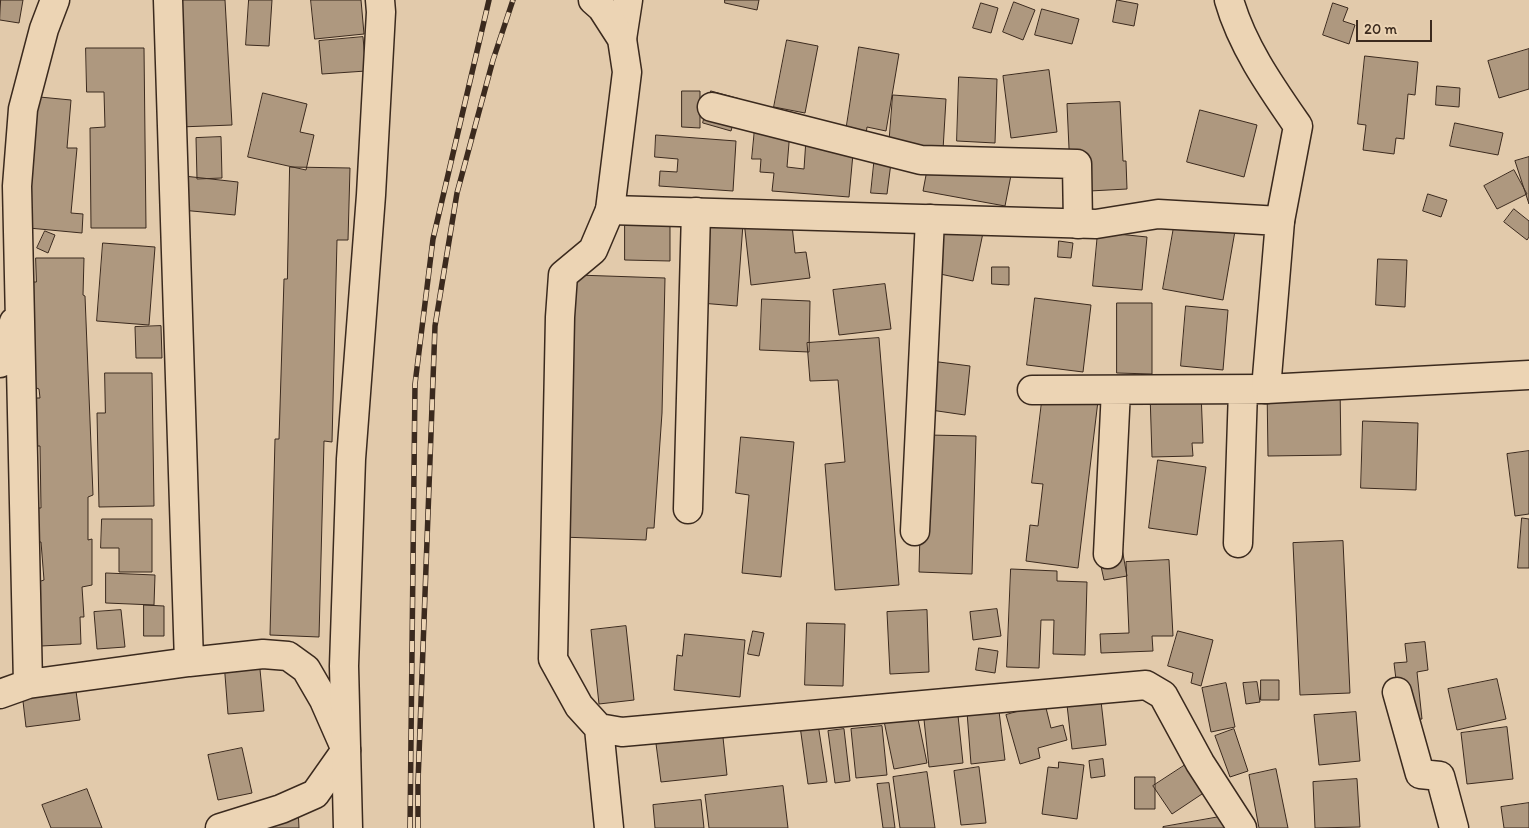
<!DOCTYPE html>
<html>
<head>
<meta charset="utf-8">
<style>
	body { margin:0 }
	#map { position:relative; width:1529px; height:828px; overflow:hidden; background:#e2caab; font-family:Itim,sans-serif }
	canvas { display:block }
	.scale { position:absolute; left:1356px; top:20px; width:76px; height:22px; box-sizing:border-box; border:2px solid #3b2a1e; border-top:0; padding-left:6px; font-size:15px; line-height:18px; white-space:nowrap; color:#3b2a1e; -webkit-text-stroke:4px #ecd4b4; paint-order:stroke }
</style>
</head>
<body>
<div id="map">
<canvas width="1529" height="828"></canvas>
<div class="scale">20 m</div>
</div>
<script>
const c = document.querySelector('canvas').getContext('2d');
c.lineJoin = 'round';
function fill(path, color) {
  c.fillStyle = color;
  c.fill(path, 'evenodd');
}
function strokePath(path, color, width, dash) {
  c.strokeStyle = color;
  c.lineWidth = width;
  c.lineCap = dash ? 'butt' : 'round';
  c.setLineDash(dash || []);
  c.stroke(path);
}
const building = new Path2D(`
	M1,0H23L19,23L0,20Z
	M174,0H225L232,125L180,127Z
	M249,0H272L269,46L246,45Z
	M311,0H361L364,34L315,39Z
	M725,0H759L757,10L725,3Z
	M1117,0L1138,4L1134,26L1113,22Z
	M1014,2L1035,10L1023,40L1003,32Z
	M981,3L998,8L991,33L973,28Z
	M1333,3L1348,8L1343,21L1355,25L1349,44L1323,35Z
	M1042,9L1079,19L1072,44L1035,35Z
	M363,37L366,71L322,74L319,41Z
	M787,40L818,46L805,113L774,107Z
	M859,47L899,54L886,131L867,127L866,134L846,131Z
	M86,48H144L146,228H91L90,128L105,127L104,92H87Z
	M1529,49V89L1499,98L1488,61Z
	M1365,56L1418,62L1415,95L1408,94L1404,139L1396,138L1394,154L1363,150L1366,125L1358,124Z
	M1049,70L1057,132L1011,138L1003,76Z
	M959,77L997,79L995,143L957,141Z
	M1437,86L1460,88L1459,107L1436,105Z
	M682,91H700V128L682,127Z
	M711,91L740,99L731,131L703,123Z
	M263,93L307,104L300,132L314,135L306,170L248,157Z
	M893,95L946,99L943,150L889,146Z
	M29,96L71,100L67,148H77L71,213L83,214L82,233L18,227Z
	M1120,102L1123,161H1126L1127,189L1071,192L1067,104Z
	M1200,110L1257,125L1244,177L1187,162Z
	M1455,123L1503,133L1498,155L1450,146Z
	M755,128L790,131L787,167L804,169L806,139L854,143L849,197L772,191L774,173L760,172L761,159H752Z
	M656,135L736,141L733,191L659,186L660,171L677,172L678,159L655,157Z
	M221,137L222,178L197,179L196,138Z
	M876,145L893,147L887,194L871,193Z
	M1529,157V204L1515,161Z
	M1013,165L1005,206L923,191L927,170Z
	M290,167L350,168L348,240H337L332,442L324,441L319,637L270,635L275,439H279L284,279H287Z
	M1514,170L1527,194L1497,209L1484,186Z
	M184,176L238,182L235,215L181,210Z
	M1428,194L1447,200L1441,217L1423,211Z
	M1514,209L1529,221V237L1527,240L1504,222Z
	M625,213L670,214V261L625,260Z
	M791,216L795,253L806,252L810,278L751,285L744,221Z
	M936,218L984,228L973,281L926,271Z
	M695,220L743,224L737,306L688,302Z
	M1175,221L1235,231L1223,300L1163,289Z
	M45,231L55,235L48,253L37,248Z
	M1098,232L1147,237L1142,290L1093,286Z
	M1059,241L1073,243L1071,258L1058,257Z
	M103,243L155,247L149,325L97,321Z
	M36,258H84L83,295L85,296L93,495L88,497V540L92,539V585L82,587L84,617H80L81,644L41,646L38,582L44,580L41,542H38L37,508H41L40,446H36L35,398H40L39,389L34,387L31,317L33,282H36Z
	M1378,259L1407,260L1405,307L1376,305Z
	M992,267H1009V285L992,284Z
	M577,275L665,278L662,413L654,528H647L646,540L561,537Z
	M885,284L891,329L839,335L833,290Z
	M1035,298L1091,305L1083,372L1027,365Z
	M762,299L810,301L809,352L760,350Z
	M1117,303H1152V374L1117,373Z
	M1186,306L1228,310L1223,370L1181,366Z
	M161,326L162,358H136L135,327Z
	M879,338L899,585L835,590L825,464L845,462L838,380L810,381L807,343Z
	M923,360L970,366L965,415L917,408Z
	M105,373H152L154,506L99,507L97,413H105Z
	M1045,377L1100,384L1078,568L1026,561L1030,525L1038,526L1043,484L1032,483Z
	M1340,385L1341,455L1268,456L1267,386Z
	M1201,392L1203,443H1192L1193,456L1152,457L1150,393Z
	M1363,421L1418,423L1416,490L1361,488Z
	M928,435L976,436L972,574L919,572L922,453Z
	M741,437L794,442L781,577L742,573L749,495L736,493Z
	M1529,451V514L1515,516L1507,454Z
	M1158,460L1206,467L1197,535L1149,528Z
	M1522,518L1529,519V568H1518Z
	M102,519H152V572H119V548H101Z
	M1343,541L1350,693L1300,695L1293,543Z
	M1121,543L1127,576L1104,580L1097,548Z
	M1169,560L1173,636H1152L1153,651L1101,653L1100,634L1129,633L1126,562Z
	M1011,569L1057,571V581L1087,582L1085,655L1053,654L1054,620H1041L1039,668L1007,667Z
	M106,573L155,575L154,605L106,603Z
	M144,605L164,606V636H144Z
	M997,609L1001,636L973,640L970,612Z
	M121,610L125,647L97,649L94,612Z
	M927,610L929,672L890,674L887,612Z
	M807,623L845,624L843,686L805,685Z
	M626,626L634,700L599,704L591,630Z
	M753,631L764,633L759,656L748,654Z
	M1178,631L1213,640L1201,686L1191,683L1193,673L1168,666Z
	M685,634L745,640L740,697L674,690L677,655L682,656Z
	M1425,642L1428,670L1417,672L1422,719L1401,721L1394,663L1407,662L1405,644Z
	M979,648L998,651L995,673L976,670Z
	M259,659L264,711L228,714L224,662Z
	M74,677L80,720L26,727L21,684Z
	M1497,679L1506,719L1457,730L1448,689Z
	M1261,680H1279V700H1261Z
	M1257,682L1260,702L1246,704L1243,683Z
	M1226,683L1235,727L1211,732L1202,688Z
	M1101,701L1106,745L1072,749L1067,705Z
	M1045,704L1051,728L1063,725L1067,740L1038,748L1040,758L1020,764L1006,715Z
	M957,706L963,763L929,767L923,710Z
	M999,711L1005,760L971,764L967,712Z
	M1356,712L1360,761L1319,765L1314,715Z
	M917,714L927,763L894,769L884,721Z
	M818,724L827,782L808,784L800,726Z
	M882,726L887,775L856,778L851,729Z
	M1507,727L1513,779L1467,784L1461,733Z
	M722,728L727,775L661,782L655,736Z
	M844,729L850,781L835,783L828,731Z
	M1234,729L1248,771L1230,777L1215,736Z
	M242,748L252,793L218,800L208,755Z
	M1196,758L1214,786L1172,814L1153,786Z
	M1103,759L1105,776L1091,778L1089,761Z
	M1059,762L1084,765L1077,819L1042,814L1048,767L1058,768Z
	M979,767L986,823L961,825L954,771Z
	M1276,769L1288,828H1259L1249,775Z
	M927,772L935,828H900L893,777Z
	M1135,777H1155V809H1135Z
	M1357,779L1360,827L1315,828L1313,782Z
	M889,783L895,828H883L877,784Z
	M783,786L788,828H709L705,795Z
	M87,789L102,828H51L42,805Z
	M701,800L704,828H655L653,805Z
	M1529,803V828H1504L1501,807Z
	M298,807L299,828H263Z
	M1225,816L1227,828H1163V827Z`);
const minor = new Path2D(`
	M168,0L189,662
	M1229,0C1242,46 1271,87 1298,126L1280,221
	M622,39L628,0
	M712,107L921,160L1077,164L1078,224
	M610,210L593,250L563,275L560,317L553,659L579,706L599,728L622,732L1146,685L1163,695L1200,763L1242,828
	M0,363L14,322
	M1032,390L1266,389
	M688,509L696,212
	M915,531L930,219
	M1238,543L1243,390
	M1108,554L1116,390
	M28,684L17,186L23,109L44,29L55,0
	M1397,692L1420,774L1440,776L1454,828
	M0,694L28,684L189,662L263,654L288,656L306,669L324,700L346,750L315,794L281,809L220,828
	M599,728L609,828`);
const tertiary = new Path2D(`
	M593,0L602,8L622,39L627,72L610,210L1096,224L1158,214L1280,221L1266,389L1529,375
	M348,828L344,666L351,459L371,195L381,12L380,0`);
const rail = new Path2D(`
	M410,828L415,384L433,239L489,0
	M418,828V782L435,326L457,193L493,60L513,0`);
fill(building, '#ae987f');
strokePath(building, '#3b2a1e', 1);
strokePath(minor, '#3b2a1e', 31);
strokePath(tertiary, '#3b2a1e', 31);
strokePath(minor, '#ecd4b4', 28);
strokePath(tertiary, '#ecd4b4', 28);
strokePath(rail, '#3b2a1e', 5.5);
strokePath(rail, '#ecd4b4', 4, [11]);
</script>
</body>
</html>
